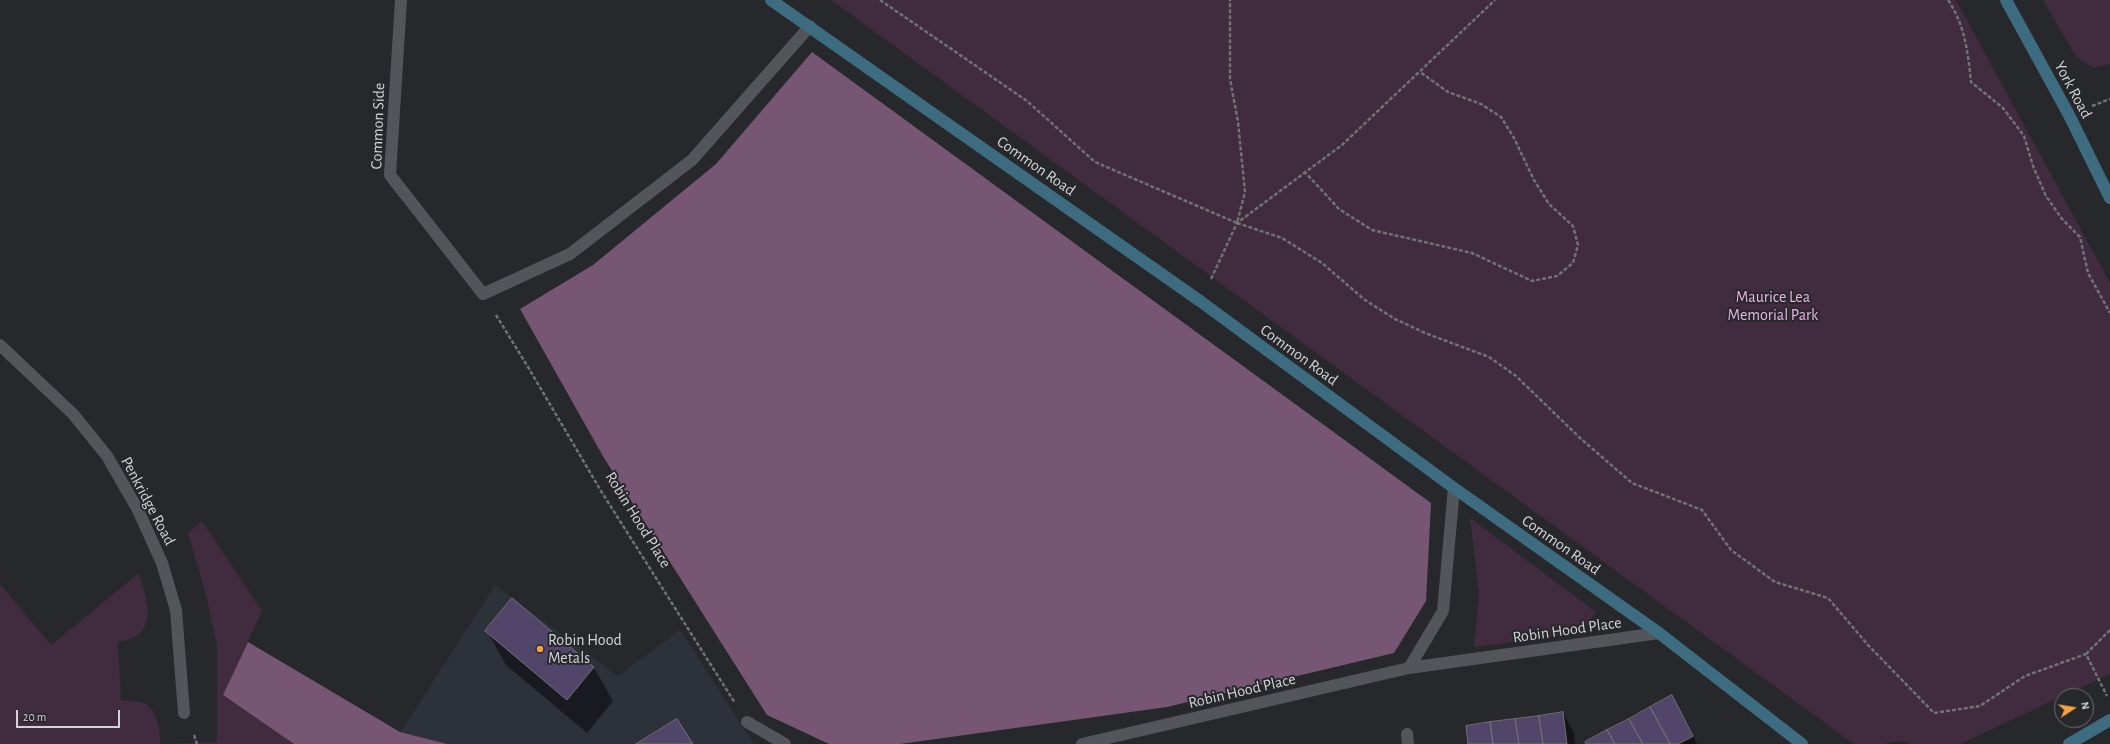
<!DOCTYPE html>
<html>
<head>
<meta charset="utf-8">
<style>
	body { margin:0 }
	#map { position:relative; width:2110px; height:744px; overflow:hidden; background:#27282c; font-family:"Alegreya Sans",sans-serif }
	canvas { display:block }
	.north { position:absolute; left:2054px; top:688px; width:40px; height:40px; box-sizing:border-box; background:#27282c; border:1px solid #6b6c70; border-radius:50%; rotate:78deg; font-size:11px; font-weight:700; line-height:16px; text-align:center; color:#d2d3d6 }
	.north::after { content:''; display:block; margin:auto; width:14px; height:18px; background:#f4a344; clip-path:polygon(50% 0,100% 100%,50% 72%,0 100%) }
	.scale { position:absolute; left:16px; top:710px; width:104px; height:18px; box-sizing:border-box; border:2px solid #d2d3d6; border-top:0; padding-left:5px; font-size:12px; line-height:14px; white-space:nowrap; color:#d2d3d6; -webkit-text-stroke:3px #27282c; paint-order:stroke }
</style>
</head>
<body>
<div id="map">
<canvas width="2110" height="744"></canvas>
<div class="north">N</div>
<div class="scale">20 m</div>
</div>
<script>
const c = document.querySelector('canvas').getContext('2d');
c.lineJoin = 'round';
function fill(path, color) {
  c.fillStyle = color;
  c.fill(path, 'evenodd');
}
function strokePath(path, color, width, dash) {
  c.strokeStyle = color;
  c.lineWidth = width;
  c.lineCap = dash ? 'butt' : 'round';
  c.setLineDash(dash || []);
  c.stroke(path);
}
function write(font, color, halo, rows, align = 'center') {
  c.font = font + ' "Alegreya Sans",sans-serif';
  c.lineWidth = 4;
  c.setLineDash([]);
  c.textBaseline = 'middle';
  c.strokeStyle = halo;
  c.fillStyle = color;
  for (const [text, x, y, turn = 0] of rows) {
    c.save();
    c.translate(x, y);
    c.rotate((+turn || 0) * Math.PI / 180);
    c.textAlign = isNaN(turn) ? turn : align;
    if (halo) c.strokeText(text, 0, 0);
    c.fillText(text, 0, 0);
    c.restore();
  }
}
const built = new Path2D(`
	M495,585L618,676L680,630L754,744H345L401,732Z`);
const green = new Path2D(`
	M831,0H1956L2110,283V674L1960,744H1910L1902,741L1884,744H1854Z
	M2043,0H2110V64L2094,68L2076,57Z
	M1470,518L1596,612L1581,633L1474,647L1479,593Z
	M202,521L262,611L223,695L294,744H168L217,742V645L205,592L188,533Z
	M139,573C147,603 161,635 118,642L121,700C127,701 134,700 140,702C158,706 159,729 161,744H0V584L51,645Z`);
const forest = new Path2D(`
	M812,52L1431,503L1426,601L1394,653L1167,707L900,744H829L767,715L604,458L520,309L593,265L716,164Z
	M248,642L400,732L447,744H294L223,695Z`);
const shadow = new Path2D(`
	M512,600L594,668L613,701L587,733L506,665L487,631Z
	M1563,713L1574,733L1575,744H1469Z
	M1694,737L1697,744H1680Z`);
const building = new Path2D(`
	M512,598L594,667L567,700L485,631Z
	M1672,695L1693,736L1678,744H1670L1650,707Z
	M1650,707L1670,744H1643L1629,719Z
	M1563,712L1567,744H1543L1539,716Z
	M1539,716L1543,744H1519L1515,719Z
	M677,719L693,744H636Z
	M1515,719L1519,744H1493L1490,722Z
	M1629,719L1643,744H1615L1607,730Z
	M1490,722L1493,744H1468L1466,726Z
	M1607,730L1615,744H1586L1585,742Z`);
const path = new Path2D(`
	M880,0L1027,101L1095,162L1237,223L1245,192L1238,122L1230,79V0
	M1948,0C1965,25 1968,53 1971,82L2003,108L2024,136L2033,166L2046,196L2062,219L2080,237L2088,273L2110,313
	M2092,106L2110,99
	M1304,171L1339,209L1372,230L1472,253L1532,281L1557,276L1573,263L1578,245L1573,226L1549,204L1534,180L1514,138L1501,117L1481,104L1448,92L1420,72
	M1237,223L1282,238L1322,263L1365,300L1395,319L1425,333L1489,357L1516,376L1580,438L1632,483L1702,510L1731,550L1775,582L1828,598L1868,645L1934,713L1980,706L2025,676L2086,654L2107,696
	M1211,279L1237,223L1342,145L1495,0
	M496,315L528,367L601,491L735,703
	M2086,654L2110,630
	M194,735L197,744`);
const lane = new Path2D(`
	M1407,734L1408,744`);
const street = new Path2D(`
	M401,0L390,175L483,294L570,254L692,160L810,26
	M0,345L73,414L107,456L138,510L162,563L176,610L184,713
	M1409,668L1443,611L1454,488
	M747,722L785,744
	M1082,744L1409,668L1659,633`);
const secondary = new Path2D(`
	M771,0L1200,301L1454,488L1659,633L1802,744
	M2006,0L2069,115L2110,198
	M2069,744L2110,720`);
const markers = [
	[540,649,4,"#f4a344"]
];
const streetNames = [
	["York Road",2073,90,62],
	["Common Side",378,126,-88],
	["Common Road",1036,166,35],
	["Common Road",1299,355,36],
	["Penkridge Road",148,501,62],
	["Robin Hood Place",638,520,58],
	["Common Road",1561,545,35],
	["Robin Hood Place",1567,630,-8],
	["Robin Hood Place",1242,691,-13]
];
const parkNames = [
	["Maurice Lea",1773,297],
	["Memorial Park",1773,315]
];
const poiNames = [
	["Robin Hood",548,640],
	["Metals",548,658]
];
fill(built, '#2d313a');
fill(green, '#412b3e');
fill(forest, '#765673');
fill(shadow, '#0007');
fill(building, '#51466a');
strokePath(building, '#706f73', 1);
strokePath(path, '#717275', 2.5, [4, 2]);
strokePath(lane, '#53555a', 12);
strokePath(street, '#53555a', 12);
strokePath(secondary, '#3d6b7f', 12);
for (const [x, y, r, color] of markers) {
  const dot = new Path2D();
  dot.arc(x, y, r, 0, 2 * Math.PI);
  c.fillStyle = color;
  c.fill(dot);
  strokePath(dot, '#27282c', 1.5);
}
write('16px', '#d2d3d6', '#27282c', streetNames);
write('16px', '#e9b2e3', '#27282c', parkNames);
write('16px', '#d2d3d6', '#27282c', poiNames, 'left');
</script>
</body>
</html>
